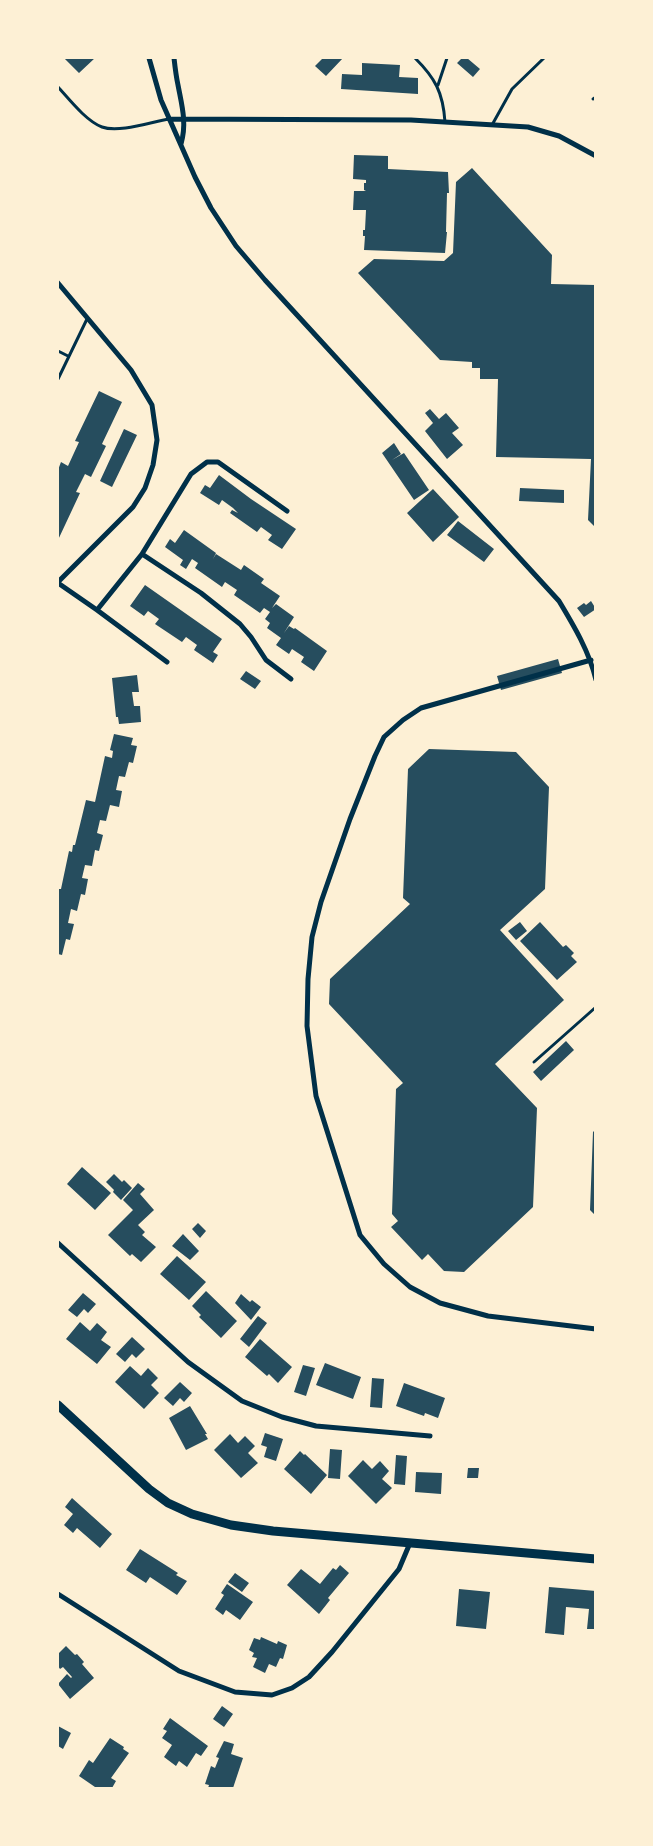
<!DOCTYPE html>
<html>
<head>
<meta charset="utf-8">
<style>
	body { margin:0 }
	#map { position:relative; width:653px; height:1846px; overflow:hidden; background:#fdf0d5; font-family:Roboto,sans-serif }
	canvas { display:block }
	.frame { position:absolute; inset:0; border:59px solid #fdf0d5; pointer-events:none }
</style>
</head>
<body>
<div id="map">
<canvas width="653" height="1846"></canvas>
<div class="frame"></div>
</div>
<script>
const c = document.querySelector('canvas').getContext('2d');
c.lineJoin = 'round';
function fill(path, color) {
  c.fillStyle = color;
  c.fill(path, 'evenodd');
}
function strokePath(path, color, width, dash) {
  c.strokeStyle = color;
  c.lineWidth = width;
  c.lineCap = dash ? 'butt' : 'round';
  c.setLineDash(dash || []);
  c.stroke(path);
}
const building = new Path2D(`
	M64,58H95L79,73Z
	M323,58H343L326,76L315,66Z
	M462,58H467L480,69L473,77L457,63Z
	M362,63L400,65L399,77L418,78V94L341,89L342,74L362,75Z
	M354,155L388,156V169L448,172L449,193H447L446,232H447L445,253L364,250L365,236H363V230H365L366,210H353L354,191H366L364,190V183H366V180L353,179Z
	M472,168L552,255L551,284L596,285V528L588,520L591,459L496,457L498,379H480V368H472V362L440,360L358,273L374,259L444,261L453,253L456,182Z
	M99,391L122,402L102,444L106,446L91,477L85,474L76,492L80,493L58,540V470L61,462L68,466L79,442L75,441Z
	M430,409L439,419L446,413L459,428L452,433L463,445L447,459L425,431L433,423L425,413Z
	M124,429L137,435L112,487L100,481Z
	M394,443L401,454L392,460L404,453L429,490L414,500L382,453Z
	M219,475L251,499L296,529L282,549L268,540L272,535L261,527L257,532L230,513L232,510L238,513L233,508L222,500L219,505L200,493L205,485L210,488Z
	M520,488L564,490V503L519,501Z
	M433,489L459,517L433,542L407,513Z
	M458,521L494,549L484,562L447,535Z
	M184,530L216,553L213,559L216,554L241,570L244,565L264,579L261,583L280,596L272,608L276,604L294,617L284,633L289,626L294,629L295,628L327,651L314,671L301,662L304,657L292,649L289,654L276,645L281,638L267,628L270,623L265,619L270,612L264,608L260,613L234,595L237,590L225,582L222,587L195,568L198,563L192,559L186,569L180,565L183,560L165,547L170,539L175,543Z
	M145,585L222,639L213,652L218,655L213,663L194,650L197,645L186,637L182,642L155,624L159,619L148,611L144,616L130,606Z
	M591,601L596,609L584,617L577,608L584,603L586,605Z
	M558,659L562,673L501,690L497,676Z
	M246,671L261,681L255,689L240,679Z
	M137,675L139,692H132L134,706H140L141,722L119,724L118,717H116L112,678Z
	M114,734L133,738L131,745L137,746L133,763L129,762L125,777L119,776L116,790L122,791L119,807L110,805L106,821L100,820L97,833L103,835L99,851L95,850L92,866L85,865L82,878L88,879L85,895L81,894L77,911L71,909L68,923L74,924L70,940L66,939L62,955L58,954V889H61L69,851L72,852L73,845H75L86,800L95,802L105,756L112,758L113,751L110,750Z
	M429,749L516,752L549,787L545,889L500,930L564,1000L495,1064L537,1108L533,1207L464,1272L444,1271L428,1254L422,1260L391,1227L398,1221L392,1214L396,1089L403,1083L329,1004L330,979L410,904L403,898L408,769Z
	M520,922L527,931L516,940L508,931Z
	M540,922L563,947L566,945L574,953L571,956L577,962L557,980L520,941Z
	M566,1041L574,1050L541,1081L533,1072Z
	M596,1129V1216L590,1210L593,1132Z
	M82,1167L111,1193L95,1210L67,1184Z
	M114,1174L122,1182L124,1180L132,1188L121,1200L113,1192L114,1190L106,1182Z
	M138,1183L145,1189L140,1194L154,1210L138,1225L145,1232L142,1235L156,1247L141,1262L132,1254L130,1256L108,1235L133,1210L123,1200Z
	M198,1223L206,1231L200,1238L192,1229Z
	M183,1234L199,1251L190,1260L172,1246Z
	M177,1256L206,1282L189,1300L160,1274Z
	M206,1291L237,1321L221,1338L199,1317L201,1315L192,1306Z
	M83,1293L96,1304L88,1313L84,1309L77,1317L68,1310Z
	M241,1294L250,1302L252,1300L261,1307L251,1320L235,1303Z
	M258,1316L267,1323L249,1347L240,1339Z
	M80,1322L90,1331L97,1323L107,1332L101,1340L111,1347L97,1364L66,1339Z
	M132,1337L145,1349L136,1358L132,1354L125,1362L116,1354Z
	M260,1339L292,1367L278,1383L269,1374L267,1376L245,1357Z
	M325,1363L361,1377L353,1399L316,1385Z
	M303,1365L315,1368L306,1396L294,1392Z
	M130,1366L141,1376L148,1368L158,1378L151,1385L159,1393L144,1409L115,1382Z
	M372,1378L384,1379L382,1408L370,1407Z
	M180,1382L192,1393L184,1402L180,1398L173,1406L164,1398Z
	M404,1383L445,1398L438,1418L425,1413L424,1416L396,1406Z
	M190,1406L207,1434H205L208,1439L186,1450L169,1418Z
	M265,1433L283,1439L276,1461L264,1457L267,1447L261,1445Z
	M230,1434L238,1443L245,1436L255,1446L248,1453L258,1463L241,1478L214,1450Z
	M330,1449L342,1450L340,1479L328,1478Z
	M300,1451L304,1455L305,1454L327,1475L311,1494L284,1469Z
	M396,1455L407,1456L405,1485L394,1484Z
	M363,1460L372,1469L380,1461L389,1471L382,1479L392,1488L376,1504L348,1476Z
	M468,1468H479L478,1478H467Z
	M416,1472L442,1473L441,1494L415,1492Z
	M72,1498L112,1534L100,1548L77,1528L73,1533L64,1525L73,1514L65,1507Z
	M140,1549L178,1573L176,1575L187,1581L177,1595L150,1577L146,1583L126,1570Z
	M340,1565L349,1573L328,1598L330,1600L319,1614L287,1585L301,1569L320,1584L333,1568L336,1570Z
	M235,1573L249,1583L242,1592L228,1582Z
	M227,1584L253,1602L240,1620L226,1610L223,1615L215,1609L224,1595L221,1593Z
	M549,1587L596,1591V1629H587L589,1609L566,1607L564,1635L545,1633Z
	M459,1589L490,1592L486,1629L456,1626Z
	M261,1637L277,1644L278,1641L287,1645L283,1659L280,1658L276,1667L269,1664L265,1673L253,1667L257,1658L252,1657L254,1653L249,1650L254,1638L260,1640Z
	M66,1646L75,1655L77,1654L84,1662L82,1664L94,1678L70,1699L58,1684L67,1674L71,1678L72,1677L63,1667L60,1669L58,1666V1654Z
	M222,1706L233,1714L224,1727L213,1719Z
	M170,1718L208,1746L201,1756L196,1753L187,1767L179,1761L176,1766L164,1757L172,1745L162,1738L167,1731L163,1729Z
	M58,1726L71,1733L63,1749L58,1746Z
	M110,1738L124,1747L123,1749L129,1753L111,1778L116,1781L112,1788H94L95,1787L79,1776L89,1760L93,1763Z
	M224,1741L234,1744L231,1754L243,1758L233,1788H208L209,1785L205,1784L211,1766L215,1768L219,1758L216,1757Z`);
const service = new Path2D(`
	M415,58C435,78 443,92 445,122
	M438,85L447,58
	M58,87C69,99 86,121 102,127C119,133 151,122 169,119
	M593,99L596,97
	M492,125L512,89L544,58
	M58,351L68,356
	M58,379L87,319
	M534,1062L596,1007`);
const minor = new Path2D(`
	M149,58L161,100L195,177L211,208L236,246L265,280L559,601C574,626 589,651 596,680
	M174,58C175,67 176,76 178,85C182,106 187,123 181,144
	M169,119L411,120L528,127L559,136L596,156
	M58,283L131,370L152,405L157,440L153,465L145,488L133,507L58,582
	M142,554L191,474L207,462H218L287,511
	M58,583L97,610L142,554L201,593L240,624L251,637L266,660L291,679
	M97,610L167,662
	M591,660L421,708L403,720L384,737L375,756L350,819L321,902L312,937L308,979L307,1026L316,1096L360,1235L384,1264L410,1287L440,1303L488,1316L596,1329
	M58,1243L188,1362L242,1401L282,1417L316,1426L430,1436
	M58,1594L179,1671L235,1692L272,1695L292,1688L309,1677L332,1652L399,1569L410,1543`);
const tertiary = new Path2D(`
	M58,1405L149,1489L168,1503L192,1514L231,1525L273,1531L596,1559`);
fill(building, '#264d5e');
strokePath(service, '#003049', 3);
strokePath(minor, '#003049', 5);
strokePath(tertiary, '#003049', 9);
</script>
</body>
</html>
